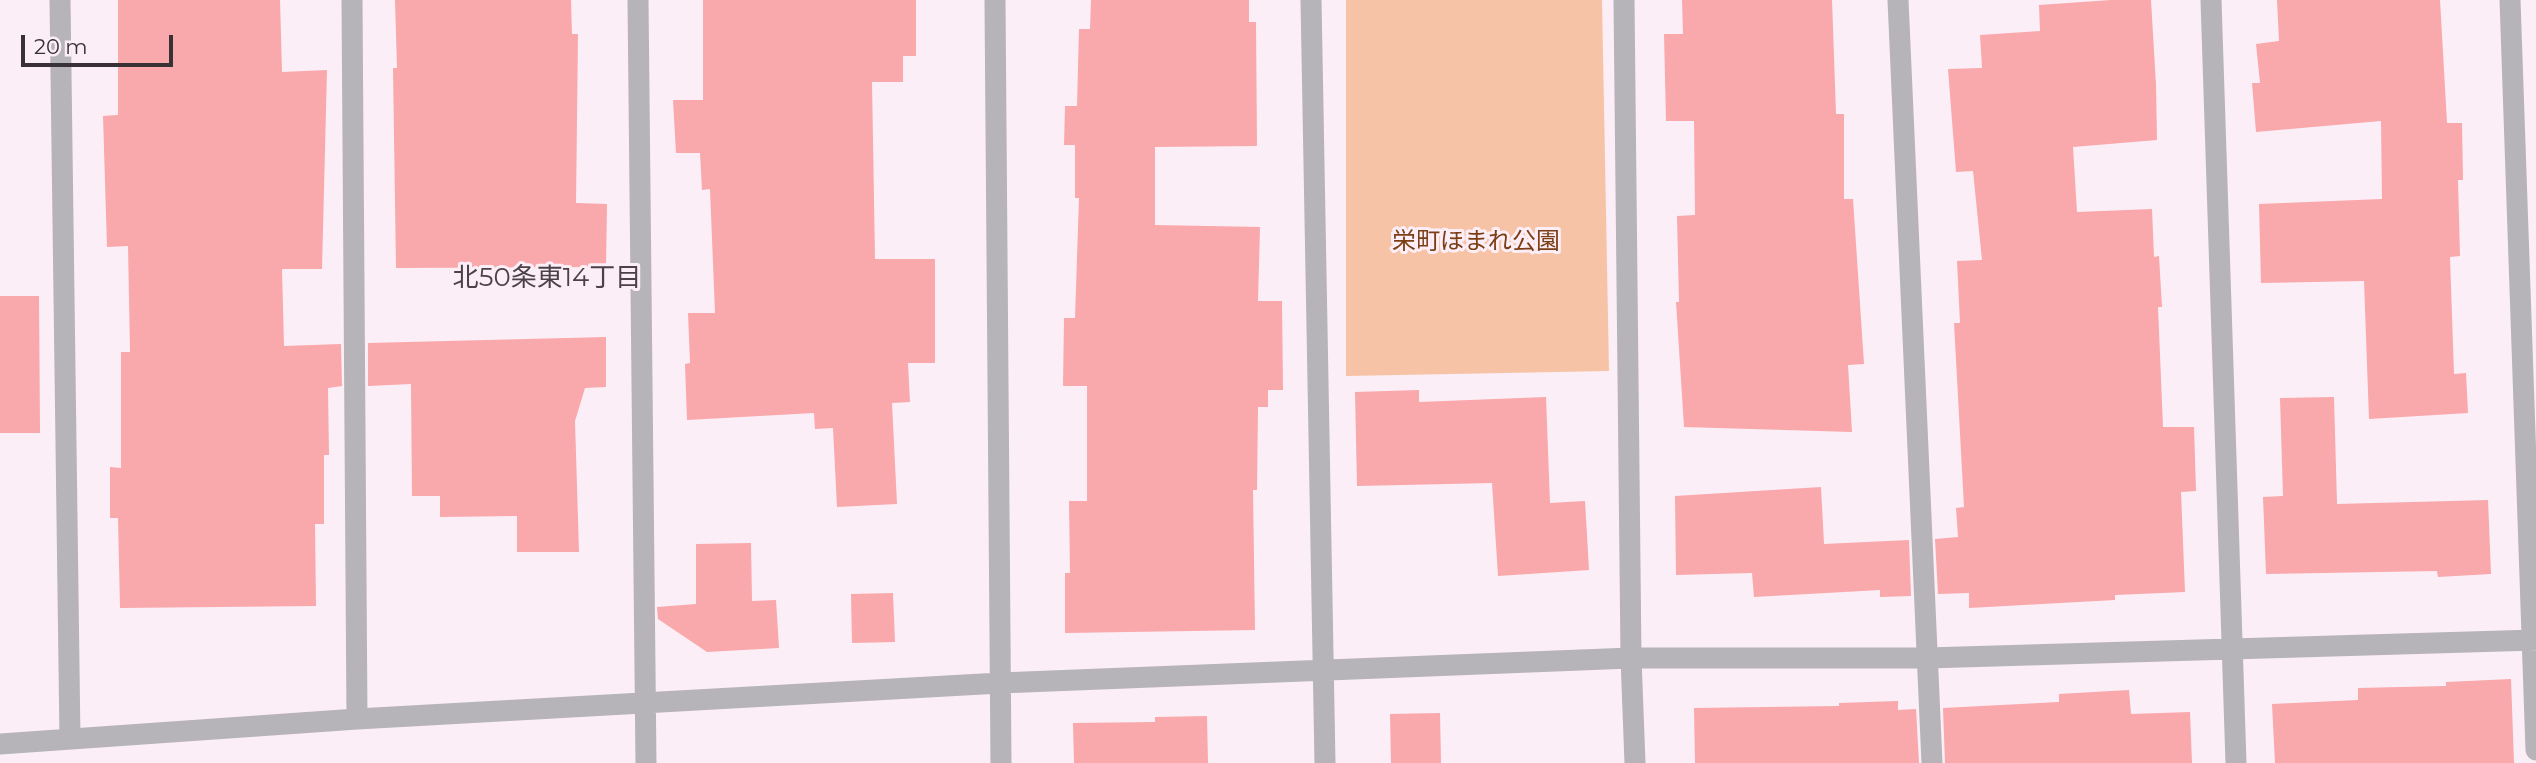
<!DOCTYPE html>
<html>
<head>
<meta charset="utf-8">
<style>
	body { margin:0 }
	#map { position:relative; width:2536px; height:763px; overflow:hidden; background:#fceef6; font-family:Montserrat,sans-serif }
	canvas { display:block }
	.scale { position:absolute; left:21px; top:35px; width:152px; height:32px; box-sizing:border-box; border:4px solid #383236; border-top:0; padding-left:9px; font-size:21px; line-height:24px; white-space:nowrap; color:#383236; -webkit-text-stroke:5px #fceef6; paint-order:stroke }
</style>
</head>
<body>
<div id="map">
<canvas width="2536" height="763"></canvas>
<div class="scale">20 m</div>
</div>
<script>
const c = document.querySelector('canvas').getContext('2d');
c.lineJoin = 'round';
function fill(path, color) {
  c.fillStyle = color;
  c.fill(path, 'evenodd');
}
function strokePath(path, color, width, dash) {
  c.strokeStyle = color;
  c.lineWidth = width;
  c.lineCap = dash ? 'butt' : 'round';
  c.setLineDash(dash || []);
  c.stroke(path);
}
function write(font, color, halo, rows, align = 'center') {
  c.font = font + ' Montserrat,"Noto Sans JP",sans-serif';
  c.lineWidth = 6;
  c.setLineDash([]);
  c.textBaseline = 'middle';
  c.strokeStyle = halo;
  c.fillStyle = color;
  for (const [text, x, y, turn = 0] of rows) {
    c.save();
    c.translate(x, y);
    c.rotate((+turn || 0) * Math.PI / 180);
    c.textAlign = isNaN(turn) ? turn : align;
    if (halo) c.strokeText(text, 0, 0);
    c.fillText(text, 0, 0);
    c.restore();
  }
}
const green = new Path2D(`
	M1346,0H1602L1609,371L1346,376Z`);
const building = new Path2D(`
	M118,0H280L282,72L327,70L322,269H282L284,346L341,344L342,386L328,388L329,455H324V524H315L316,606L120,608L118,518H110V467L121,468V352H130L128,246L107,247L103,116L118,115Z
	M395,0H571L572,34H578L576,203L607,204L606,267L396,268L393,68H397Z
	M703,0H916V56H903V82H872L875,259H935V363H908L910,402L892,403L897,504L837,507L833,428L815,429L814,413L687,420L685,364L690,363L688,313H715L710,189L702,190L700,153H676L673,100H703Z
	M1091,0H1249V22H1256L1257,146L1155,147V225L1260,227L1258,301H1282L1283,390H1268V407H1258L1257,490H1253L1255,630L1065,633V573H1070L1069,501H1087V386H1063L1064,318H1075L1079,198H1075V145H1064L1065,106H1077L1079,29H1090Z
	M1682,0H1832L1836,114H1844V199H1853L1864,364L1848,365L1852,432L1684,427L1676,302H1679L1677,216L1695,215L1694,121H1666L1664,34H1683Z
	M2111,0H2151L2156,85L2157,140L2073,147L2077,212L2152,209L2154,257L2159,256L2162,307H2158L2163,427H2194L2196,491L2181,492L2185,592L2115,595V600L1969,608V593L1938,594L1935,539L1958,537L1956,508L1964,507L1954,323H1960L1957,261L1982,260L1973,171L1956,172L1948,69L1982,68L1980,35L2040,31L2039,5Z
	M2277,0H2440L2447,123H2462L2463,180H2458L2460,256L2450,257L2454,374L2466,373L2468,413L2369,419L2364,281L2261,283L2259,204L2382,199L2381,121L2256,132L2252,83H2260L2256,44L2279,41Z
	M0,296H39L40,433H0Z
	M606,337V387L585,388L575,421L579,552H517V516L440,517V496H412L411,384L368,386V343Z
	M1419,390V402L1546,397L1550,503L1585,501L1589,570L1498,576L1492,483L1357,486L1355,392Z
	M2334,397L2337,504L2488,500L2491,574L2438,577L2437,571L2266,574L2263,497L2283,496L2280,398Z
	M1821,487L1824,544L1909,540L1911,596L1880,597V590L1754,597L1752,573L1676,575L1675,496Z
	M751,543L752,601L776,600L779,648L707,652L658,619L657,607L696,604V544Z
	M893,593L895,642L852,643L851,594Z
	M2511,679L2514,763H2275L2272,704L2358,700V688L2446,686V682Z
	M2129,690L2131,714L2190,712L2192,763H1945L1943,708L2059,702V694Z
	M1898,701V710L1916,709L1919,763H1695L1694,708L1839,706V703Z
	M1440,713L1441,763H1391L1390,714Z
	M1207,716L1208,763H1074L1073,723L1155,722V717Z`);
const minor = new Path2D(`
	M60,0L70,739
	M352,0L357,719
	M638,0L646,763
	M995,0L1001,763
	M1311,0L1325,763
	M1624,0L1631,658L1635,763
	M1898,0L1932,763
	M2211,0L2236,763
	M2510,0L2536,750
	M0,744L357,719L1000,683L1631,658H1927L2536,640`);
const parkNames = [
	["栄町ほまれ公園",1476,242]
];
const neighbourhoodNames = [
	["北50条東14丁目",547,278]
];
fill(green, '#f7c3a6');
fill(building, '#f9a8ab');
strokePath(minor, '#b6b3b9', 21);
write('24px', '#7c3e14', '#fceef6', parkNames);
write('26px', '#4c4147', '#fceef6', neighbourhoodNames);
</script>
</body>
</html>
